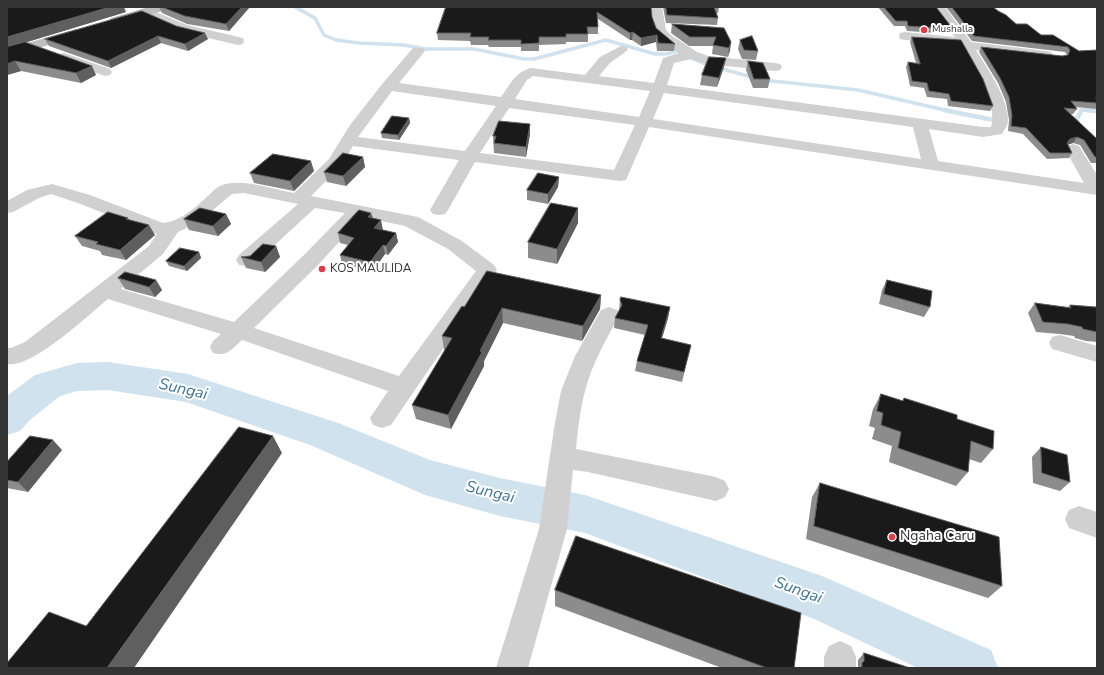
<!DOCTYPE html>
<html>
<head>
<meta charset="utf-8">
<style>
	body { margin:0 }
	#map { position:relative; width:1104px; height:675px; overflow:hidden; background:#fff; font-family:"Nunito Sans",sans-serif }
	canvas { display:block }
	.frame { position:absolute; inset:0; border:8px solid #333; pointer-events:none }
</style>
</head>
<body>
<div id="map">
<canvas width="1104" height="675"></canvas>
<div class="frame"></div>
</div>
<script>
const c = document.querySelector('canvas').getContext('2d');
c.lineJoin = 'round';
function strokePath(path, color, width, dash) {
  c.strokeStyle = color;
  c.lineWidth = width;
  c.lineCap = dash ? 'butt' : 'round';
  c.setLineDash(dash || []);
  c.stroke(path);
}
function fill(path, color) {
  c.fillStyle = color;
  c.fill(path, 'evenodd');
}
function write(font, color, halo, rows, align = 'center') {
  c.font = font + ' "Nunito Sans",sans-serif';
  c.lineWidth = 4;
  c.setLineDash([]);
  c.textBaseline = 'middle';
  c.strokeStyle = halo;
  c.fillStyle = color;
  for (const [text, x, y, turn = 0] of rows) {
    c.save();
    c.translate(x, y);
    c.rotate((+turn || 0) * Math.PI / 180);
    c.textAlign = isNaN(turn) ? turn : align;
    if (halo) c.strokeText(text, 0, 0);
    c.fillText(text, 0, 0);
    c.restore();
  }
}
const streamFar1 = new Path2D(`
	M295,7L315,18L324,35L336,40L359,43L404,45L425,49H474L524,59H534L606,40L655,54H666L678,51L682,54
	M691,58L705,64L755,78
	M763,80L858,90L949,111
	M1081,111L1082,110L1097,111`);
const stream = new Path2D(`
	M944,110L993,120
	M1086,110L1097,111
	M1073,125L1082,110`);
const river = new Path2D(`
	M108,362L188,374L338,423L430,460L500,478L585,495L822,576L991,650L998,668H918L812,618L585,533L500,516L425,495L310,445L186,402L108,390L77,391L60,396L30,420L20,431L7,435V396L35,375L77,363Z`);
const minor = new Path2D(`
	M650,7H662L666,30L671,35L697,52L708,56L775,63L780,64L782,67L780,70L775,71L706,64L691,59L674,63L667,85L983,127H991C999,105 971,63 960,44L905,40L900,39L899,36L900,33L905,32L955,37L932,7H945L971,42L1046,51L1051,52L1053,55L1051,58L1046,59L976,50C988,69 1008,98 1008,120C1008,126 1004,130 1002,134L983,137L929,129L938,161L1084,183L1065,149L1067,146L1073,144L1079,146L1097,175V195L649,127L626,180L620,181L475,162L448,210L445,214L439,215L433,214L430,210L459,160L353,146L341,166L311,196L418,217L462,241L494,265L497,270L391,425L382,428L373,425L370,418L388,391L242,340C232,349 227,357 213,353L210,347L213,341L221,334L108,299C88,315 32,369 7,364V348H11L25,342L149,246L157,234L78,203L51,194L39,198L13,212L7,213V201L27,190L52,184L90,195L163,223C181,221 196,207 209,195C213,191 217,187 222,185C242,178 273,189 294,193L329,159L350,125L383,83L413,48H423L425,51L399,83L501,97C510,85 515,72 531,68L585,75L600,57L621,46L626,47L628,50L610,63L599,76L654,83L663,58L679,53C654,36 655,37 650,7ZM533,76L650,91L639,117L515,99L527,80ZM392,91L496,106L465,151L358,137ZM664,93L913,127L921,159L653,119ZM509,108L635,125L614,170L480,153ZM244,193L298,204L239,255L236,260L239,265L246,266L253,265L315,208L345,213L304,255L234,322L121,289L163,254L178,232L197,223L232,194ZM362,217L405,226L448,249L476,271L399,376L254,328L318,265Z
	M146,8L187,25L243,38L244,41L243,44L238,45L179,31L142,15L140,12L142,9Z
	M64,53L110,69L112,72L110,75L105,76L59,60L57,57L59,54Z
	M609,307L617,310L620,315C606,339 592,364 585,391C580,410 578,429 576,449L716,477L725,481L729,489L725,497L716,501L588,472L573,470L567,529L528,668H496L539,529L554,429L561,391L575,356L601,310Z
	M1060,335L1097,346V362L1052,349L1049,343L1052,337Z
	M1079,506L1097,512V538L1069,528L1065,519L1069,510Z
	M840,641L851,646L856,657V668H824V657L829,646Z`);
const secondary = new Path2D(`
	M149,7H168L166,10L115,25L111,24L109,21L111,18Z
	M76,29L80,30L82,33L80,36L7,57V49Z`);
const wall = new Path2D(`
	M7,7L126,12L21,44L96,75L81,83L21,71L7,75Z
	M159,7H265L249,8L229,31L187,24L162,13Z
	M446,7H651L652,17L656,28L675,44L674,51H657L656,42L641,46L632,40H630L598,19V34H588V42H566V44L539,45V51H521V47H489L488,45H471L470,41L438,40L437,33Z
	M663,7H719L718,13H716L718,18L717,25L666,23Z
	M878,7H936L953,29L951,34L907,31L905,26H894Z
	M946,7H993L1016,24L1079,51L1097,50V109L1075,107L1077,109L1073,114H1070L1097,139V163H1091L1080,145L1073,143L1068,144L1072,153L1069,158L1047,159L1023,134L1008,131L1009,120L1006,102L998,83L979,52L981,47L1062,56L1067,55L1065,52L972,41Z
	M142,11L208,39L188,51L161,43L111,68L49,46L45,39Z
	M672,24L724,28L731,42L728,57L712,54L713,46H689L671,33Z
	M912,37L993,106L990,111L948,106L947,99L927,97L924,88L910,86L906,67L908,62L916,63L910,42Z
	M740,40L758,51L756,60L742,59L738,49Z
	M748,61L770,79L768,88H753L746,70Z
	M724,67L717,87L700,85L702,75Z
	M409,118L410,123L399,140L382,138L381,133Z
	M530,134L526,157L494,153L493,136Z
	M363,157L365,167L346,186L327,182L324,172Z
	M314,171L294,191L254,183L250,173Z
	M559,177L558,187L548,204L527,200V190Z
	M578,208V223L557,264L528,258V242Z
	M371,213L373,218L383,230H382L396,233L398,242L388,255L385,254L373,271L342,264L340,255L348,245L340,243L338,233Z
	M226,214L231,224L218,236L189,230L184,219Z
	M128,218L129,220L155,235L126,260L102,255L100,251L82,246L75,236Z
	M276,246L280,257L265,272L246,268L241,257L250,256Z
	M199,252L201,258L187,271L169,266L166,261Z
	M118,278L156,280L162,290L155,297L125,289Z
	M887,280L930,307L924,317L879,304L882,290Z
	M601,295L600,309L582,341L503,323L484,361V366L451,429L416,419L412,405L445,350H444L442,336L464,307Z
	M620,300L670,307L668,318L662,338L691,345L682,382L635,371L637,361L645,335L614,328L615,318L619,311Z
	M1035,303L1068,307L1070,305L1097,308V342L1086,341L1075,338L1074,336L1060,334L1036,332L1028,313Z
	M881,394L902,401L904,398L957,419L993,449L981,463L969,459L968,472L956,486L889,462L892,446L872,439L875,428L869,426L873,409Z
	M1041,447L1070,482L1060,491L1033,483L1032,457Z
	M62,450L28,492L7,488V462Z
	M820,483L1002,586L988,598L806,539L812,497Z
	M555,590L794,668H722L555,606Z
	M864,653L910,668H857L858,667V660Z`);
const shadedWall = new Path2D(`
	M110,7H124L126,12L7,48V37Z
	M242,7H249V8L229,31L226,24Z
	M633,32L632,40H630V33Z
	M205,33L208,39L188,51L185,44Z
	M657,35L656,42L641,46V38Z
	M158,36L161,43L111,68L108,61Z
	M731,42L730,51L728,57L729,48Z
	M726,58L724,67L717,87L719,78Z
	M15,61L21,71L7,75V64Z
	M92,66L96,75L81,83L76,73Z
	M409,118L410,123L399,140L398,135Z
	M530,124V134L526,157V147Z
	M1077,137L1073,143L1067,145L1064,148L1070,139Z
	M363,157L365,167L346,186L343,176Z
	M311,161L314,171L294,191L290,181Z
	M559,177L558,187L548,204V194Z
	M578,208V223L557,264V249Z
	M371,213L374,223L368,217Z
	M226,214L231,224L218,236L213,226Z
	M381,220L383,230L376,237L374,228Z
	M149,225L155,235L126,260L120,250Z
	M396,233L398,242L388,255L386,246Z
	M383,245L385,254L373,271L370,262Z
	M276,246L280,257L265,272L261,262Z
	M199,252L201,258L187,271L184,266Z
	M156,280L162,290L155,297L149,287Z
	M601,295L600,309L582,341L583,326Z
	M670,307L668,318L659,348L661,338Z
	M502,308L503,323L484,361V366L451,429L448,415L480,351Z
	M273,436L282,453L134,668H107Z
	M53,440L62,450L28,492L18,482Z`);
const building = new Path2D(`
	M7,7H110L7,37Z
	M162,7H242L226,24L185,16Z
	M446,7H651L652,17L656,28L675,44L658,43L657,35L641,38L633,32L630,33L597,12L598,27H587L588,34H566V37H539V43L521,44V40H488L489,37H470L471,33H437Z
	M666,7H714L718,18L667,15Z
	M884,7H936L953,29L908,26L907,21H896Z
	M952,7H993L998,11L1006,15L1016,24H1027L1041,35H1053L1079,51L1097,50V97H1096L1097,103L1071,101L1077,109L1064,108L1097,139V157H1095L1084,140L1077,137L1070,139L1067,143L1072,153H1050L1026,128L1011,126L1012,115L1009,97L1000,78L981,47L1062,56L1068,55L1070,50L1068,47L974,36Z
	M142,11L176,26L205,33L185,44L158,36L108,61L45,39Z
	M672,24L724,28L731,42L729,48L713,45L716,37H690Z
	M752,36L758,51L744,50L740,40Z
	M912,37L961,40L983,79L993,106L951,101L949,94L929,91L927,83L912,81L908,62L920,64Z
	M25,42L92,66L76,73L15,61L7,64V47Z
	M709,57L726,58L719,78L702,75Z
	M748,61L763,63L770,79H754Z
	M392,116L409,118L398,135L381,133Z
	M499,121L530,124L526,147L494,143L496,136H493Z
	M343,153L363,157L343,176L324,172Z
	M273,154L311,161L290,181L250,173Z
	M538,173L559,177L548,194L527,190Z
	M551,203L578,208L557,249L528,242Z
	M200,208L226,214L213,226L184,219Z
	M359,210L371,213L368,217L381,220L374,228L396,233L386,246L383,245L370,262L340,255L354,238L338,233Z
	M108,212L128,218L126,219L149,225L120,250L96,244L98,242L75,236Z
	M263,244L276,246L261,262L241,257L250,256Z
	M180,248L199,252L184,266L166,261Z
	M487,271L601,295L583,326L502,308L480,351L482,352L448,415L412,405L452,338L442,336L462,306L464,307Z
	M125,272L156,280L149,287L118,278Z
	M887,280L932,291L930,307L884,294Z
	M621,297L670,307L661,338L691,345L684,372L637,361L648,325L615,318L622,305L620,300Z
	M1035,303L1071,308L1070,305L1096,307L1097,308V332L1083,329L1082,327L1068,324L1043,322Z
	M881,394L903,401L904,398L957,415V419L994,431L993,449L971,441L968,472L898,448L901,432L881,425L883,413L877,411Z
	M239,427L273,436L107,668H7V663L49,612L86,626Z
	M30,436L53,440L18,482L7,480V462Z
	M1041,447L1067,455L1070,482L1042,473Z
	M820,483L999,537L1002,586L814,526Z
	M576,536L801,613L794,668H767L555,590Z
	M864,653L910,668H862V663L864,661Z`);
const markers = [
	[924,30,4,"#e63946"],
	[322,269,4,"#e63946"],
	[892,537,4,"#e63946"]
];
const farPoinames = [
	["Mushalla",932,30]
];
const poiNames = [
	["KOS MAULIDA",330,269]
];
const nearPoinames = [
	["Ngaha Caru",900,537]
];
const nearWaternames = [
	["Sungai",183,390,13],
	["Sungai",490,493,14],
	["Sungai",798,591,20]
];
strokePath(streamFar1, '#cfe2ee', 3.5);
strokePath(stream, '#cfe2ee', 4.5);
fill(river, '#cfe2ee');
fill(minor, '#d0d0d0');
fill(secondary, '#bdbdbd');
fill(wall, '#8c8c8c');
fill(shadedWall, '#5f5f5f');
fill(building, '#1a1a1a');
strokePath(building, '#5f5f5f', 1);
for (const [x, y, r, color] of markers) {
  const dot = new Path2D();
  dot.arc(x, y, r, 0, 2 * Math.PI);
  c.fillStyle = color;
  c.fill(dot);
  strokePath(dot, '#fff', 1.5);
}
write('10px', '#333', '#fff', farPoinames, 'left');
write('12px', '#333', '#fff', poiNames, 'left');
write('14px', '#333', '#fff', nearPoinames, 'left');
write('italic 16px', '#3f7597', '#fff', nearWaternames);
</script>
</body>
</html>
